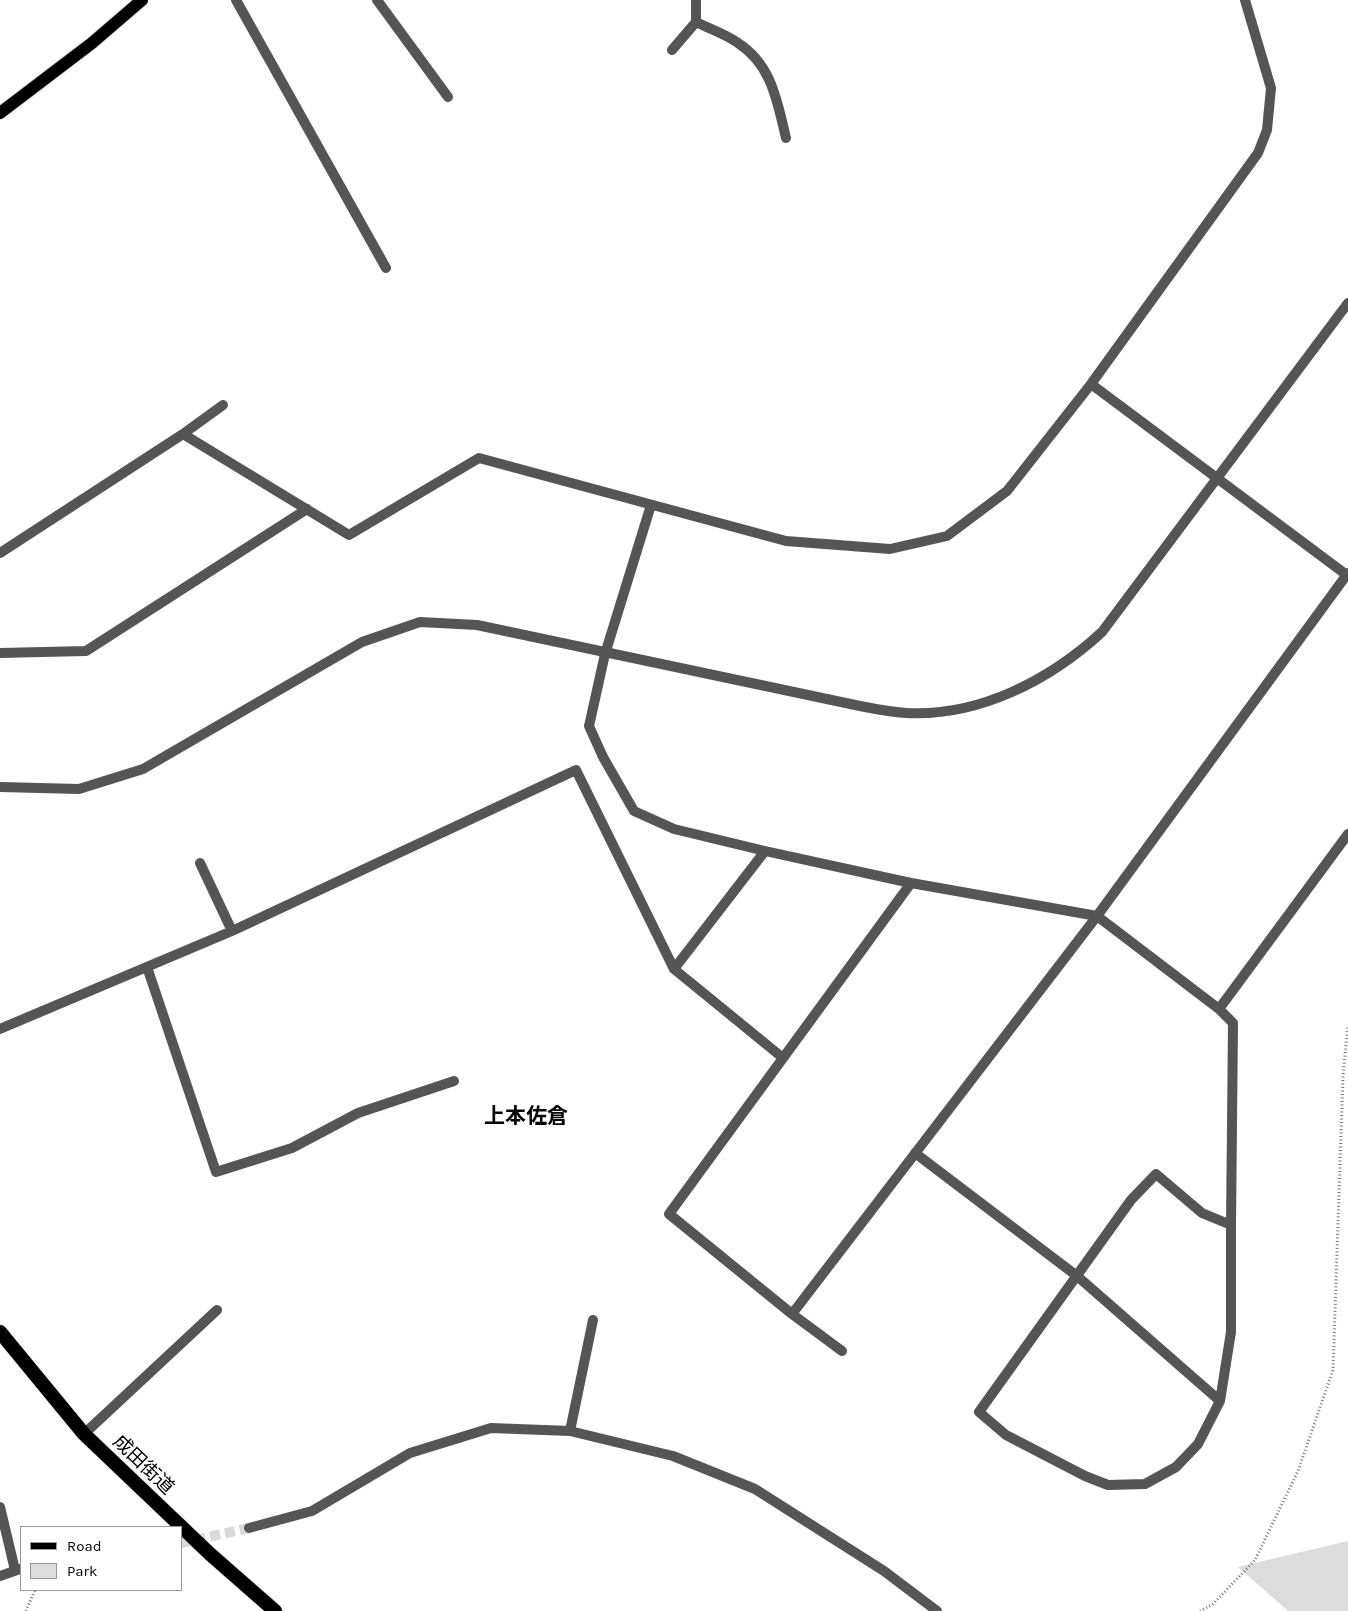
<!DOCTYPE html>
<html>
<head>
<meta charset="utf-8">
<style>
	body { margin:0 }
	#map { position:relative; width:1348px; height:1611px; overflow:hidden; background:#fff; font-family:Karla,sans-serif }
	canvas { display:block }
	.legend { position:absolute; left:20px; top:1526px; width:162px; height:65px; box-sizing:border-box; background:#fff; border:1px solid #999; margin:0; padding:6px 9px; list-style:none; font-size:15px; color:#000 }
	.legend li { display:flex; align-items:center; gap:10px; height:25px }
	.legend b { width:25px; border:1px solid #999 }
</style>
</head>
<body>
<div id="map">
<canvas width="1348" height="1611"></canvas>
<ul class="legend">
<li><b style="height:6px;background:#000"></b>Road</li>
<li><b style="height:14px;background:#dcdcdc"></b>Park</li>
</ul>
</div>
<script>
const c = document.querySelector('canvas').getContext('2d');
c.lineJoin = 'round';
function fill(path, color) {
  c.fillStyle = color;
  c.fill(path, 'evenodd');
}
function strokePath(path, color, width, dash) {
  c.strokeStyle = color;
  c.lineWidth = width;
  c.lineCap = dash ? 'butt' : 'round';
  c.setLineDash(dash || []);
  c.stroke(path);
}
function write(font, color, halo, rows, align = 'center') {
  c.font = font + ' Karla,"Noto Sans JP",sans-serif';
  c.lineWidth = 5;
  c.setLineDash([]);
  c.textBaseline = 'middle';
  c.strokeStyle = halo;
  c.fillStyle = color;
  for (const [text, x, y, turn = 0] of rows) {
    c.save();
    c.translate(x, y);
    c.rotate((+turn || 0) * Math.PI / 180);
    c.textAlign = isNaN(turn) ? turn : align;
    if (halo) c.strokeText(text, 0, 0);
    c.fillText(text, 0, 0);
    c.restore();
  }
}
const green = new Path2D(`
	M1348,1541V1611H1288L1238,1567Z`);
const minorTunnel = new Path2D(`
	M181,1543L249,1528`);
const path = new Path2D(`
	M26,1611L35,1590
	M1200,1611L1213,1604L1255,1560L1298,1471L1333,1370L1343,1075L1348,1025`);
const minor = new Path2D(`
	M236,0L386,268
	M377,0L448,97
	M696,22C710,29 726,34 738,43C772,65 777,101 786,138
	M672,50L696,22V0
	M1091,384L1348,576
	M183,434L349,535L479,458L786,541L890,549L947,536L1007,491L1091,384L1258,153L1267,130L1271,88L1245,0
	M651,505L605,654L589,726L603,757L634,811L674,829L765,851L911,883L1097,916L1219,1009
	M0,553L183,434L223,405
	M0,653L86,651L307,509
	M200,863L232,931
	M147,967L216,1172L292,1148L358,1113L454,1081
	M674,969L765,851
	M0,1029L232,931L576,770L674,969L783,1058
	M915,1153L1077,1276L1220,1401
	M1156,1174L1202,1213L1231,1225V1332L1220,1401L1198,1444L1176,1467L1145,1484L1108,1485L1085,1476L1006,1435L979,1412L1131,1200Z
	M1231,1225L1233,1023L1219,1009L1348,834
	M792,1314L1097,916L1348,573
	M842,1351L792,1314L669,1214L911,883
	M570,1431L593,1320
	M84,1434L217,1310
	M0,1507L15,1570
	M249,1528L312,1511L410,1453L491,1428L570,1431L673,1456L755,1489L884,1571L937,1611
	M0,1576L20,1569`);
const tertiary = new Path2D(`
	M0,787L79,789L143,769L362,642L420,622L477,625L860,706C875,709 891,712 906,713C979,717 1050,680 1102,632L1348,303`);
const primary = new Path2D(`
	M0,113L92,43L142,0`);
const trunk = new Path2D(`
	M0,1332L84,1434L210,1554L275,1611`);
const streetNames = [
	["成田街道",143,1465,44]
];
const quarterNames = [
	["上本佐倉",526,1117]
];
fill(green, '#dcdcdc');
strokePath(minorTunnel, '#d9d9d9', 10, [10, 5]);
strokePath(primary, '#dbdbdb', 14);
strokePath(trunk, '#dbdbdb', 15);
strokePath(path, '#777', 3, [1, 2.5]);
strokePath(minor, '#555', 10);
strokePath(tertiary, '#555', 10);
strokePath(primary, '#000', 12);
strokePath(trunk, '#000', 14);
write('19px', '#000', '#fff', streetNames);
write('bold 21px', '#000', '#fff', quarterNames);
</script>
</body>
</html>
